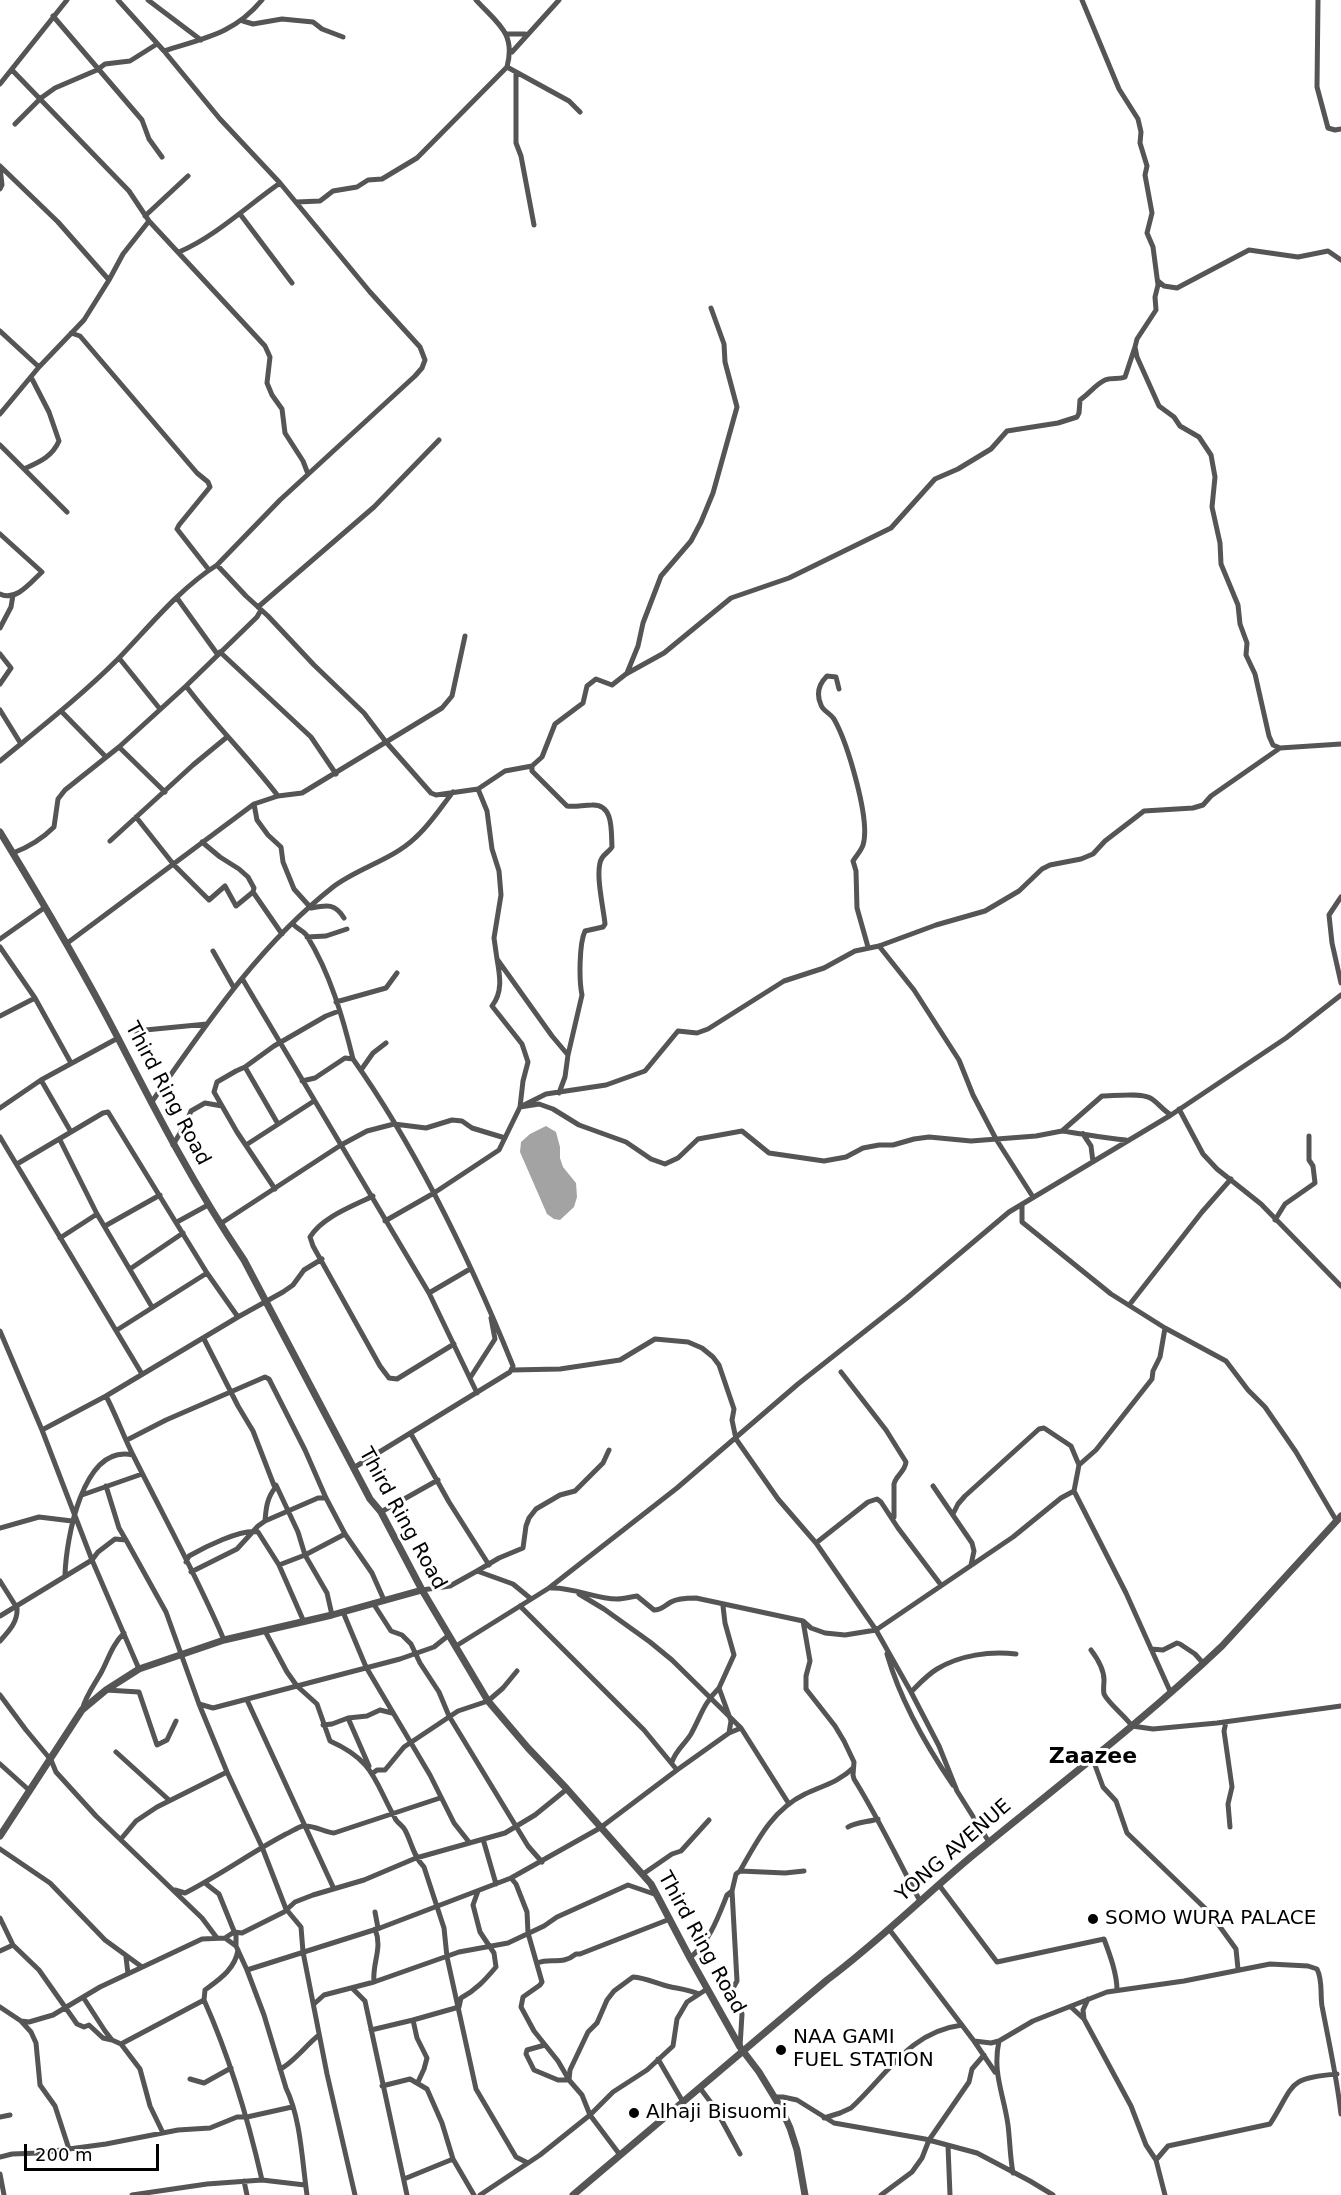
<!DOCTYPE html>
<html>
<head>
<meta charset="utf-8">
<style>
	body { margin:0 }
	#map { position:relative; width:1341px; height:2195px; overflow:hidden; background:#fff; font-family:"DejaVu Sans",sans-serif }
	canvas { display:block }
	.scale { position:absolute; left:24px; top:2144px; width:135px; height:27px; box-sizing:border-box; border:3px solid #000; border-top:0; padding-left:8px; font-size:18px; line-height:21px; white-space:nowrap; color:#000; -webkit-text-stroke:4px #fff; paint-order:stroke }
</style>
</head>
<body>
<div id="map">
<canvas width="1341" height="2195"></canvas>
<div class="scale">200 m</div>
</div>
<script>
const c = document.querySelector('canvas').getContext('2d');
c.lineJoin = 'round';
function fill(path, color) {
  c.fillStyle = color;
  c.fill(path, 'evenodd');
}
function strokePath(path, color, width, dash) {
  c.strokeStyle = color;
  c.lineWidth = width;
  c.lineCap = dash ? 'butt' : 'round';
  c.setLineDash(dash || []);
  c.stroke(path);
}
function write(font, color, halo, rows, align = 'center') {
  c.font = font + ' "DejaVu Sans",sans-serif';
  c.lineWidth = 6;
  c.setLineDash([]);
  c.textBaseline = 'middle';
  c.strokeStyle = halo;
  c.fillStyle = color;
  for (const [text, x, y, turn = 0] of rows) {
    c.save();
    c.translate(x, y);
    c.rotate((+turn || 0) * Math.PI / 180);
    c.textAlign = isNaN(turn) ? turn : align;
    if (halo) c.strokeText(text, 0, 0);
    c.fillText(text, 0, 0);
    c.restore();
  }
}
const water = new Path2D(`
	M546,1126L556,1132L560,1147V1158L563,1167L576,1183L577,1197L574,1207L560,1220L554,1219L547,1214L520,1152L521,1142L530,1134Z`);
const minor = new Path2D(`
	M118,0L164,51L220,119L280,183L370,292L420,347L425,360L422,368L415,376L280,500L217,565
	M148,0L201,40
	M1082,0L1119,89L1138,119L1141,132L1140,143L1147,166L1145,175L1152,213L1147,233L1153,247L1158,285L1155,297L1156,310L1137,339L1135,347L1137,357L1159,406L1174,417L1180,426L1199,437L1211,455L1215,477L1212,507L1220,543L1221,564L1238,605L1240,624L1247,643L1246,655L1255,674L1269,736L1273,745L1280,748
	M1318,0L1317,87L1328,128L1335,130L1341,129
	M53,16L142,120L149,139L162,157
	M243,21L253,24L282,19L313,22L322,29L343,37
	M507,34H525
	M164,51C204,38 234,34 262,0
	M512,52L559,0
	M507,67L569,101L580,112
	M12,70L129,191L149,221L265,346L270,357L267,383L272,395L282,409L285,433L303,461L308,474
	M516,72V143L521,156L534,225
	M0,84L67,0
	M15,124L41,98L55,88L97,70L105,64L130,61L157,44
	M0,166L58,222L109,280
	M0,189L2,185L0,167
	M297,202L320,201L333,191L357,187L368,180L382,179L417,158L507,67C516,33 498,24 476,0
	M240,214L292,283
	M145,216L188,176
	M179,252C216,236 247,206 280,183
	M1158,281L1164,286L1177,288L1249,250L1298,257L1328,251L1341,260
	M0,331L39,367
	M71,333L80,336L197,473L208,482L210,487L179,525L177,529L209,570
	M0,414L39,367L84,320L109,280L123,254L149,221
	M0,445L67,512
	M24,469C39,462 52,457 59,441L49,412L31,377
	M0,534L42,572C31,582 16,602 0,594
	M177,598L218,655
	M258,607L374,507L439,440
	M0,628L11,607L13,595
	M220,652L311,737L336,774
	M0,654L11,668L0,684
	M119,658L160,709
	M627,673L638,646L643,623L661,576L691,541L701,522L713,493L737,407L725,362L724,344L711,308
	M186,686C215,725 249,758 278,796
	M839,689L836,677L827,676C819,684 816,694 821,705C823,711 830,713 834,719C847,742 871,820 863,845C861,851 856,856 853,861L856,871L857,908L868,947
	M0,710L21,744
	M61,711L106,757
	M119,747L165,792
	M0,761C40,728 81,696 118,659C149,627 179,589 217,565L246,596L268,616L314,665L364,713L386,742L431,793L436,795L478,789L505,771L532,766
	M478,789L487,811L492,849L499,871L501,895L494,938L497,959L552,1036L568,1055
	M254,804L257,820L268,835L281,847L283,862L294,889L311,908C327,905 335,903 344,918
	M136,817L174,865L209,900L225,886L236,906L253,892L282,934
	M110,841L193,765L227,737
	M202,842L220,857L239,869L248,877L254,888L253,892
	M13,853C29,847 42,839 54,827L58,799L65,790L119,747L186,686L257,617L261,610
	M1341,897L1329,915L1332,943L1341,983
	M293,924C297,929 304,931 307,936C330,973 343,1018 353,1059
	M307,937L326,936L347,929
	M0,939L44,908
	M66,944L254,804L278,796L302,793L442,708L452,696L465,636
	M879,946L914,990L959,1060L973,1095L996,1139L1033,1197
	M0,947L35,998L71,1063
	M213,951L234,988
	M497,959C500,976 503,992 492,1006L522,1044L528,1062L523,1081L520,1107L539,1104L553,1109L579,1125L626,1142L651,1159L665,1164L678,1158L698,1139L742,1131L769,1153L824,1161L846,1157L863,1148L879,1145H893L914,1139L929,1137L971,1141L1036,1136L1062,1131L1102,1096C1114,1096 1143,1092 1152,1099C1159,1104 1163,1110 1171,1115
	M243,980L429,1293L477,1393
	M336,1002L386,988L397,973
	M0,1016L35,998
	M135,1031L207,1024
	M245,1067L278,1124
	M361,1070L373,1053L386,1043
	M41,1080L71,1132
	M302,1081L315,1078L345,1058L353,1059C418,1151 471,1262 513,1366L510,1372L355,1467
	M559,1093L565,1077L568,1055L582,995C579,981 579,944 585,931L603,927L605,924C604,910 594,870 602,858C605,853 609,852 612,847C611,831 614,804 592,805C583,805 576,807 567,806L532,771V766L542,757L555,724L583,703L587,686L596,679L612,685L626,674L664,653L731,598L789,578L891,528L935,479L958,469L991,449L1007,431L1058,423L1077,417L1079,413L1080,400C1089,394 1096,384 1105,380C1112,377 1118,380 1125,377L1135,347
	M151,1103C205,1026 258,946 333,887C358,868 392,860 415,838C430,825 441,807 453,792
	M0,1108L41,1080L118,1038
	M1179,1109L1203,1154L1217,1169L1261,1204L1341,1286
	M1062,1131C1084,1134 1104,1138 1126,1140
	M1083,1134L1091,1146L1093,1162
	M0,1137L142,1374
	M60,1140L97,1214L152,1307
	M173,1145L186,1123L191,1111L205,1103L222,1106
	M246,1145L314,1101
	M17,1164L103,1113L108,1112L207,1273L238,1317
	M275,1189L237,1132L214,1092L217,1082L236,1071L245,1067L274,1046L326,1016L339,1011
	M373,1196C353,1206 322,1217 310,1237L313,1246L380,1366L389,1378L397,1379L454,1344
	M1022,1204V1222L1111,1294L1165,1328L1226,1361L1248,1390L1265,1407L1296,1452L1336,1520
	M1275,1220L1285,1204L1315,1183L1313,1166L1309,1160V1136
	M385,1221L434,1193L499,1150L520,1107L546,1094L606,1085L645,1071L678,1031L697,1033L708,1029L784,981L824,968L855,951L879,946L936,925L985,911L1019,891L1042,869L1050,865L1081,859L1093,854L1105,841L1144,811L1193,808L1203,805L1211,796L1280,748L1341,744
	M177,1222L208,1205
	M220,1224L341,1145L367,1131L394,1124L426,1128L452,1120L462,1121L472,1128L505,1138
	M105,1226L160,1195
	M60,1238L97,1214
	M130,1269L183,1233
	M429,1293L470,1269
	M1130,1304L1202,1212L1231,1179
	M117,1330L207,1273
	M0,1331L42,1430L92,1560L139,1669
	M512,1370L560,1369L620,1360L655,1339L688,1342L702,1348L713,1357L719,1365L734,1409L732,1420L736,1439L778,1499L816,1543L876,1630L911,1692L939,1746L957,1791L989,1842
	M841,1372L886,1430L906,1462C905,1472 896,1475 894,1484V1517
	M470,1378L495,1339L491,1318
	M106,1396C117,1417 124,1438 135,1459C165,1519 198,1578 224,1640
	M42,1430L106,1396L238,1317L283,1292L293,1285L304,1270L322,1259
	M411,1434L449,1502L489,1565
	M127,1440L166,1420L265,1377L269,1379L305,1450L326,1498L345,1534L372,1573L384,1600
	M276,1485L298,1532L305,1555L327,1593L332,1615
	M106,1486L119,1528L126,1540
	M933,1486L972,1543L974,1551L971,1565
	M1074,1491L1126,1593L1170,1691
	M82,1495L142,1474
	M381,1512L438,1480
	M953,1514L958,1504L965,1496L1039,1429L1044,1428L1071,1446L1079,1465
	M265,1521L318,1498H326
	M0,1528L39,1517L72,1521
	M816,1543L868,1502L877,1499L881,1502L898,1528L941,1585
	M186,1562L189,1556C203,1548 242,1528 258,1532L279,1565
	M477,1571L499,1558L523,1548L526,1526L529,1518L536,1509L560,1495L575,1491L603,1463L609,1450
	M191,1572L237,1549L258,1526L265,1521C266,1508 267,1498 275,1488L253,1431L238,1406L204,1339
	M65,1575C66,1541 82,1443 133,1455
	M0,1581L17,1608C18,1622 9,1631 0,1641
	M551,1588C573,1587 596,1599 617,1599C624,1599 630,1597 637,1596L654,1610C662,1610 664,1606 671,1602C678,1598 688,1598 696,1598L803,1621L811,1628L825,1633L845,1635L876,1630L1013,1537L1061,1498L1074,1491L1079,1465L1096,1450L1152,1379L1153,1371L1160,1357L1165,1328
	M422,1590L450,1586L477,1571L513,1584L530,1598
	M579,1594L604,1609L650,1642L672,1660L741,1728L789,1804
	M373,1603L391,1631L402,1635L411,1644L420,1663L439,1692L449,1716L528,1846L542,1862
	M520,1606L644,1730L677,1770
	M723,1606L725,1623L734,1655L719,1688L731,1721L729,1733
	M343,1612L366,1667L430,1775L454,1823L469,1842
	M0,1616L92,1560L98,1552L115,1539L126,1540L166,1612L199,1704L213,1708L400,1659L434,1647L449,1635
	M803,1621L810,1661L806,1676V1689L835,1726L844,1741L854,1762L853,1775L854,1779C879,1819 898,1860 920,1901
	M304,1622L279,1565L305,1555L345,1534
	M265,1631L287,1672L297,1686L317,1704L330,1741C375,1761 374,1781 396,1820C399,1824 403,1826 405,1830C412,1843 413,1856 424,1867L444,1928L447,1957L476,2089L516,2157L528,2163
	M456,1646L549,1588L677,1488L798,1384L907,1298L1009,1212L1171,1115L1286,1038L1341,995
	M1151,1649L1163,1650L1177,1643L1180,1644L1195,1654L1203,1663
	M1091,1650C1097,1658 1104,1669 1104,1680C1104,1685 1103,1689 1104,1694C1108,1703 1125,1716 1132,1726L1153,1729L1217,1723L1341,1706
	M887,1654C900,1699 927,1747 953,1785
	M106,1690L139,1692L157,1745L167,1740L176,1721
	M911,1692C919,1684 927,1675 937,1669C960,1655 990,1651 1016,1654
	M0,1695L26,1730L51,1760L56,1772L96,1816L202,1918L217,1938
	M247,1700L334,1889
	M199,1704L227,1772L262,1847L286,1909L301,1927L303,1952L327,2074L355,2195
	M82,1710C86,1695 95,1684 102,1671C109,1657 113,1644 124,1633
	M348,1718L369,1766
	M1226,1722L1224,1731L1232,1787L1228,1804L1230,1827
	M323,1725L332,1724L348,1718L367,1716L380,1710L392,1713
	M116,1752L169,1800
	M1092,1757L1103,1787L1116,1801L1127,1833L1210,1913L1236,1949L1238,1969
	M672,1762C676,1750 685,1744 691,1734C701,1716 703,1704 719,1688
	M0,1764L30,1791
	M373,1773L377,1770H385L404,1747L458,1711L488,1701L503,1688L517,1671
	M848,1827C856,1822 868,1822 878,1819
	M121,1839L136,1821L157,1807L227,1772
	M483,1839L496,1884
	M0,1849L50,1883L105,1940L142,1967
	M740,1871L785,1873L804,1871
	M643,1874L672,1854L681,1851L709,1820
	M511,1878L516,1884L527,1912L528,1933L542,1982L540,1985L523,1997L521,2007L534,2031L558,2061L569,2080L582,2095L590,2115L620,2155
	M205,1883L219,1894L236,1936V1946
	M939,1885L997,1962L1104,1939C1110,1955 1117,1974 1117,1990
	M175,1890L185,1893C220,1875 252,1852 286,1834C291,1832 298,1827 303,1826C315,1825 323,1832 334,1833L440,1798
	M732,1891L737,1981L732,1990L742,2014L740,2047
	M375,1912L378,1928
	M0,1918L13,1945L39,1970L77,2024L84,2027L89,2025L103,2038L112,2040
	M889,1929L974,2041L991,2043L999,2041L1033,2021L1107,1992L1184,1981L1270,1964L1308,1966L1317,1969C1323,1981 1320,1993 1322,2006C1329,2043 1337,2078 1341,2114
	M225,1938L234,1932L242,1933L284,1912L295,1902L313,1895L364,1880L416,1858L505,1833L535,1815L567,1789
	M0,1951L13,1945
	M126,1957L128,1974
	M690,1958C710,1940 717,1920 727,1895L732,1891L736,1874L740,1871C757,1841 772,1810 805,1794C822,1786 839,1782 853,1768
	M537,1963C552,1957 561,1966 576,1954H580L670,1919
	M247,1970L380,1928L511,1878L600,1828L677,1770L729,1733L741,1728
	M374,1982C372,1963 383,1948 375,1929
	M353,1989L365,2001L407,2195
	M83,1997L105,2031L112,2040L121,2044L140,2069L150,2106L163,2133
	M204,2000L205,1990C220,1979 235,1969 238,1950
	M314,2004L324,1995L374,1982L459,1952L508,1943L544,1926L557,1917L628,1885L657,1895
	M0,2007L21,2021L31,2032L36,2043L40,2085L55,2106L69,2149
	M1071,2007L1084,2019L1131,2106L1146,2145L1156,2160L1165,2195
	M1084,2019L1083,2010L1088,1999
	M413,2020L417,2038L427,2058L424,2069L418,2082
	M21,2021L29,2022L53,2015L100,1987L202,1939L225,1938L236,1946L247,1970L264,2015L286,2088C301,2119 302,2161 307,2195
	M371,2030L413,2020L459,2007L461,1998C476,1990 485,1980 496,1967L494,1953L480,1932L473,1905L478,1891
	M974,2041L995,2072
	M999,2041C992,2073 1004,2095 1008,2125C1010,2141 1010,2157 1013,2173
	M121,2044L204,2000C230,2058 248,2119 262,2180
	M545,2045L527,2050L526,2054L534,2070L558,2080H569L570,2070L588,2032L597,2023L607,2000L614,1991L633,1977C647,1978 657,1984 671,1987C681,1989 689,1990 699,1994
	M658,2059L683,2102
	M280,2069C292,2064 307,2044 319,2035
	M190,2079L204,2083L231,2068
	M382,2086L410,2079L427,2089L442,2123L453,2159L474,2195
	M700,2088L715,2108L740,2154
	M775,2097H783L797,2100L834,2123L925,2139L977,2153L1030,2181L1053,2195
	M0,2117L10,2115
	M824,2118L840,2113L851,2108C888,2074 909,2032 962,2025
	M948,2146L950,2195
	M0,2157L12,2154L39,2153L106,2144L178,2130L210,2128L237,2117H247L292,2107
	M1156,2160L1168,2146L1270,2124C1295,2085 1286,2078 1337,2074
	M0,2174L4,2195
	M404,2179L453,2159
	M244,2181L247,2195
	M132,2195L207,2184L262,2180L305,2185
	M480,2195L540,2155L590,2115L613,2092L647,2070L673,2046L677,2019L687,2002L707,1989
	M881,2195L912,2172L922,2158L929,2140L969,2082L972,2069L984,2055`);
const tertiary = new Path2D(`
	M0,832C41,899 82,968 118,1038C157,1114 196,1189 244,1260L370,1499L381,1512L422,1590L488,1701L528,1748L567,1789L651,1884L690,1958L740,2047L759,2072L781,2108L790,2128L797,2150L805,2195
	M0,1836L82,1710L106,1690L139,1669L224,1640L332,1615L422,1590
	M573,2195L827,1980C878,1942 923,1897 972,1856C1056,1787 1143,1721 1222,1646L1341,1516`);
const markers = [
	[1093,1919,6,"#000"],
	[781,2050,6,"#000"],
	[634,2113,6,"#000"]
];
const streetNames = [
	["Third Ring Road",167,1094,62],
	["Third Ring Road",402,1519,61],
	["YONG AVENUE",954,1851,-41],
	["Third Ring Road",701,1943,61]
];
const poiNames = [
	["SOMO WURA PALACE",1105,1919],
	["NAA GAMI",793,2038],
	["FUEL STATION",793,2061],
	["Alhaji Bisuomi",646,2113]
];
const quarterNames = [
	["Zaazee",1093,1757]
];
fill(water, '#a3a3a3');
strokePath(minor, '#555', 5);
strokePath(tertiary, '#555', 7);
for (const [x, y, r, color] of markers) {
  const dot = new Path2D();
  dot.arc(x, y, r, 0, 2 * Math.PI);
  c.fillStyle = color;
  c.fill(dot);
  strokePath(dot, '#fff', 2);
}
write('20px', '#000', '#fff', streetNames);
write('20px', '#000', '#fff', poiNames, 'left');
write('bold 22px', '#000', '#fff', quarterNames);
</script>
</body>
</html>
